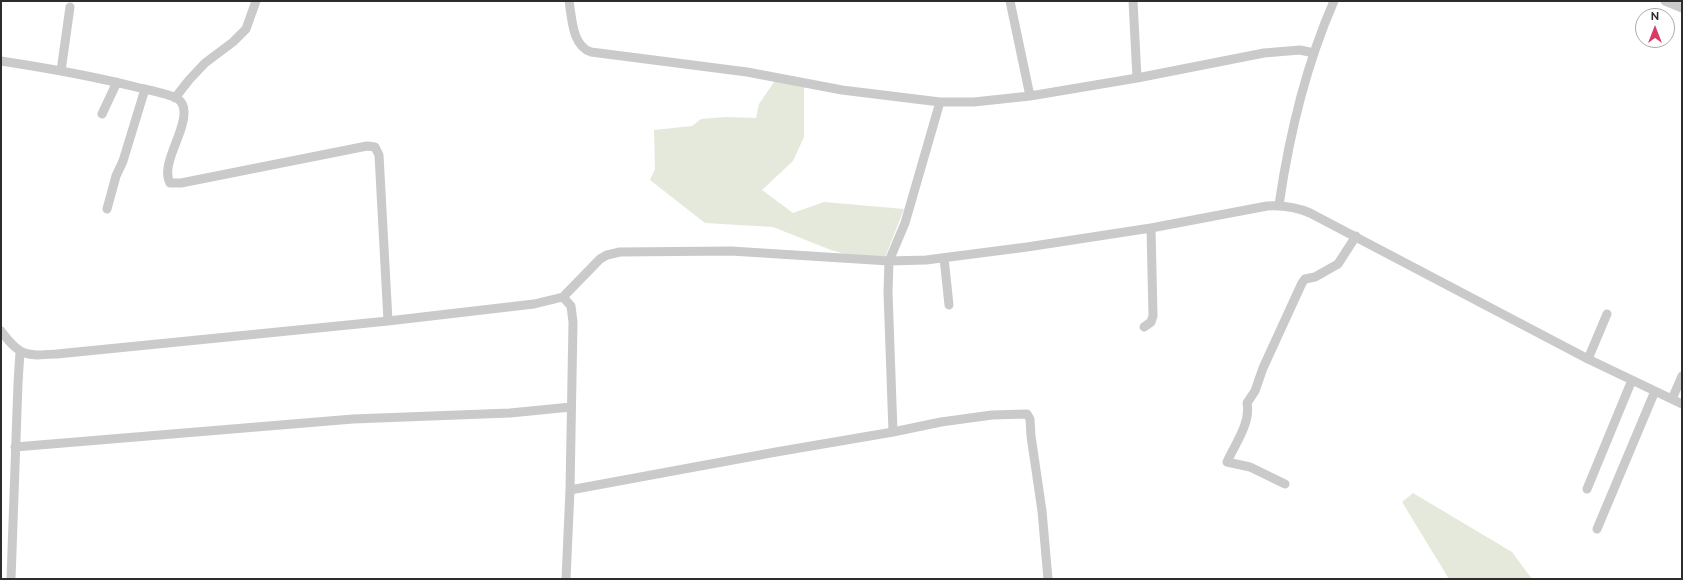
<!DOCTYPE html>
<html>
<head>
<meta charset="utf-8">
<style>
	body { margin:0 }
	#map { position:relative; width:1683px; height:580px; overflow:hidden; background:#fff; font-family:Raleway,sans-serif }
	canvas { display:block }
	.frame { position:absolute; inset:0; border:2px solid #2d2d2d; pointer-events:none }
	.north { position:absolute; left:1635px; top:8px; width:40px; height:40px; box-sizing:border-box; background:#fff; border:1px solid #ababab; border-radius:50%; rotate:0deg; font-size:11px; font-weight:700; line-height:16px; text-align:center; color:#2d2d2d }
	.north::after { content:''; display:block; margin:auto; width:14px; height:18px; background:#d83b63; clip-path:polygon(50% 0,100% 100%,50% 72%,0 100%) }
</style>
</head>
<body>
<div id="map">
<canvas width="1683" height="580"></canvas>
<div class="frame"></div>
<div class="north">N</div>
</div>
<script>
const c = document.querySelector('canvas').getContext('2d');
c.lineJoin = 'round';
function fill(path, color) {
  c.fillStyle = color;
  c.fill(path, 'evenodd');
}
function strokePath(path, color, width, dash) {
  c.strokeStyle = color;
  c.lineWidth = width;
  c.lineCap = dash ? 'butt' : 'round';
  c.setLineDash(dash || []);
  c.stroke(path);
}
const green = new Path2D(`
	M776,79L804,86V137L793,161L762,190L793,213L824,202L904,209L882,265L831,250L773,227L705,223L650,180L655,169L654,130L692,126L701,119L725,117L756,118L759,104Z
	M1413,493L1512,552L1532,579H1449L1402,502Z`);
const minor = new Path2D(`
	M569,1C572,18 572,46 591,52L747,72L842,90L940,102H974L1030,96L1137,78L1264,53L1300,50L1314,53
	M1010,1L1030,96
	M1133,1L1137,78
	M1665,1L1682,8
	M1,61C47,68 92,76 136,87C148,90 168,93 178,99C182,102 184,107 184,112C185,133 160,165 170,183H181L367,146L375,147L379,155L388,321
	M61,71L70,7
	M175,98L189,80L205,63L233,42L246,29L256,1
	M940,102L905,223L889,261L888,292L893,432L941,422L992,415L1027,414L1030,419L1031,436L1042,511L1048,579
	M102,114L117,82
	M1279,205C1289,136 1306,65 1334,1
	M107,209L116,176L123,161L145,89
	M944,258L949,305
	M563,297L571,306L573,322L570,490L566,579
	M1144,327L1151,322L1153,316L1151,228
	M1,331C20,357 26,356 57,354L388,321L534,304L563,297L600,259L607,255L620,252L731,251L889,261L926,260L1027,247L1151,228L1267,206C1283,205 1296,207 1310,213L1588,359L1682,404
	M1588,359L1607,314
	M1672,399L1682,376
	M15,447L353,419L510,413L571,407
	M1285,484L1250,467L1227,462C1235,444 1251,423 1247,403L1255,391L1263,368L1302,283L1305,279L1315,277L1338,264L1356,236
	M1587,489L1632,380
	M570,490L776,452L893,432
	M1597,529L1655,391
	M11,579L18,383L20,352`);
fill(green, '#e5e9db');
strokePath(minor, '#cacaca', 9);
</script>
</body>
</html>
